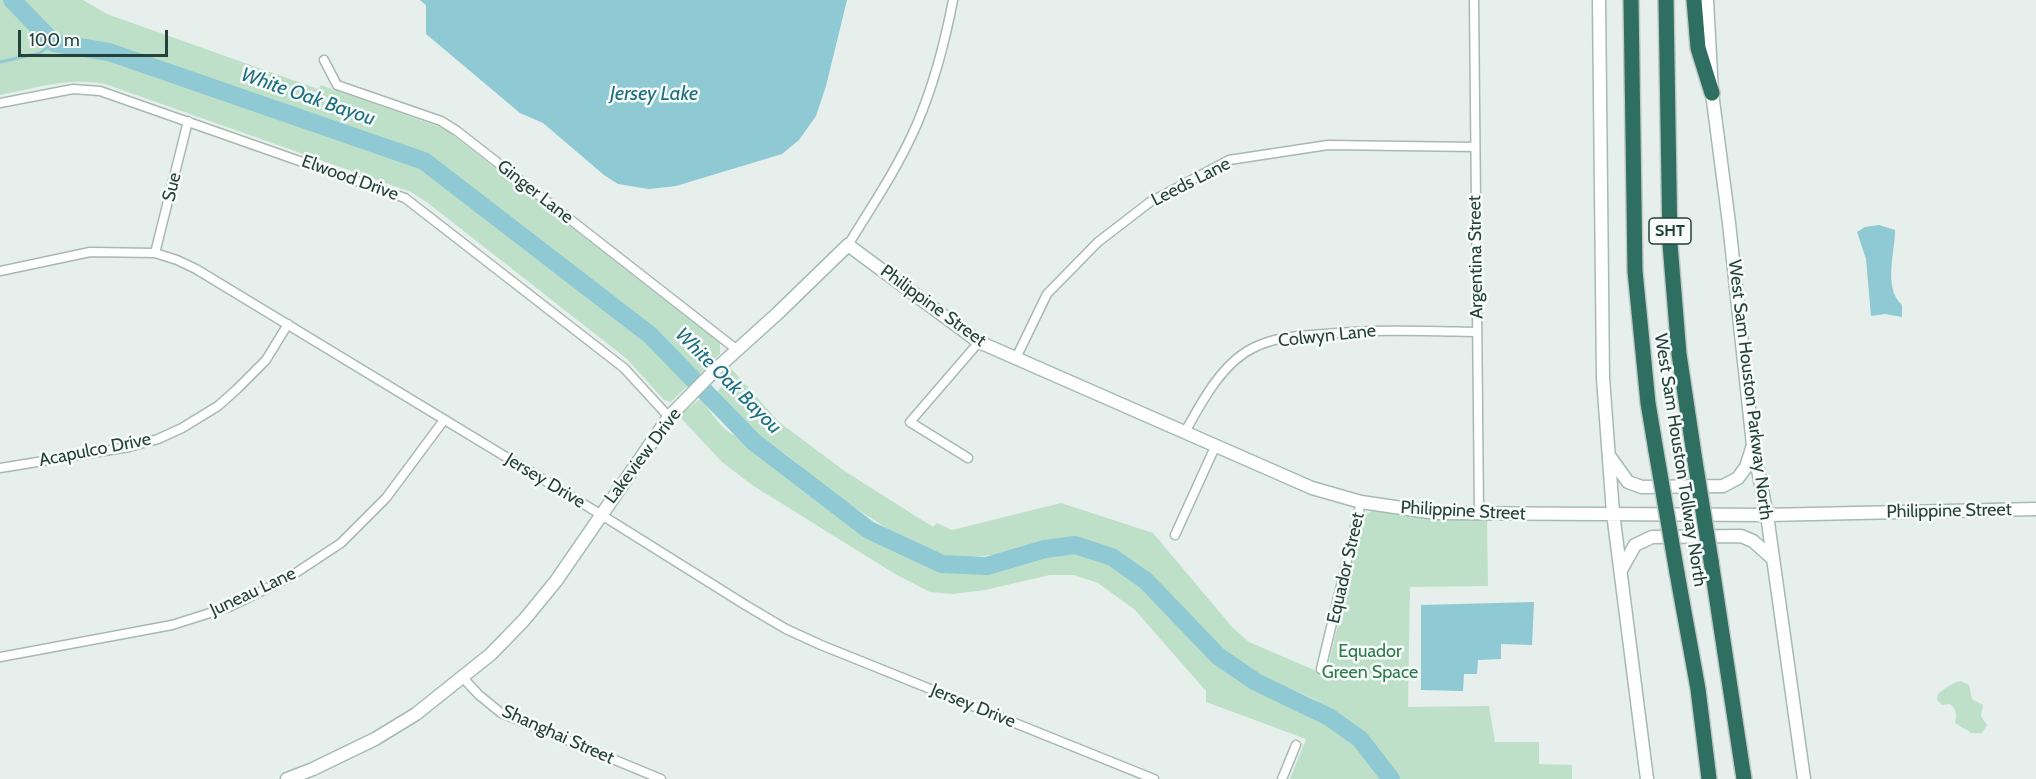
<!DOCTYPE html>
<html>
<head>
<meta charset="utf-8">
<style>
	body { margin:0 }
	#map { position:relative; width:2036px; height:779px; overflow:hidden; background:#e6efeb; font-family:Cabin,sans-serif }
	canvas { display:block }
	.scale { position:absolute; left:18px; top:30px; width:150px; height:27px; box-sizing:border-box; border:3px solid #24423a; border-top:0; padding-left:8px; font-size:18px; line-height:21px; white-space:nowrap; color:#24423a; -webkit-text-stroke:4px #f7fbf9; paint-order:stroke }
</style>
</head>
<body>
<div id="map">
<canvas width="2036" height="779"></canvas>
<div class="scale">100 m</div>
</div>
<script>
const c = document.querySelector('canvas').getContext('2d');
c.lineJoin = 'round';
function fill(path, color) {
  c.fillStyle = color;
  c.fill(path, 'evenodd');
}
function strokePath(path, color, width, dash) {
  c.strokeStyle = color;
  c.lineWidth = width;
  c.lineCap = dash ? 'butt' : 'round';
  c.setLineDash(dash || []);
  c.stroke(path);
}
function write(font, color, halo, rows, align = 'center') {
  c.font = font + ' Cabin,sans-serif';
  c.lineWidth = 5;
  c.setLineDash([]);
  c.textBaseline = 'middle';
  c.strokeStyle = halo;
  c.fillStyle = color;
  for (const [text, x, y, turn = 0] of rows) {
    c.save();
    c.translate(x, y);
    c.rotate((+turn || 0) * Math.PI / 180);
    c.textAlign = isNaN(turn) ? turn : align;
    if (halo) c.strokeText(text, 0, 0);
    c.fillText(text, 0, 0);
    c.restore();
  }
}
const green = new Path2D(`
	M0,0H83L107,14L318,89L321,85L445,129L720,343V354L671,402L664,400L627,359L428,203L411,192L105,84C70,77 35,88 0,95Z
	M728,365L779,422L846,472L933,527L937,523L952,530L1061,503L1153,533L1233,628L1249,642L1326,675L1364,515L1372,511L1433,520L1487,519L1488,586L1410,587L1408,707L1489,706L1495,742H1539V764L1572,765V779H1398L1356,726L1312,698L1246,670L1221,650L1156,579L1127,561L1081,542L1061,540L1010,554L952,558L908,542L829,491L787,455L757,436L716,393L729,378L723,370Z
	M700,399C712,412 725,437 743,437L797,485L849,523L902,553L944,571L978,573L1001,570L1048,553L1072,552L1103,561L1125,572L1228,672L1250,687L1332,725L1356,745L1385,779H1290L1306,739L1206,702V691L1135,610L1098,583L1074,575H1050L985,590L953,594L930,592L895,574L752,485L722,462L679,416Z
	M1961,681L1969,685L1972,699L1983,705L1981,716L1987,725L1982,733H1971C1966,728 1960,728 1955,722C1957,715 1957,710 1950,704L1942,705L1937,700L1938,694C1944,689 1953,682 1961,681Z`);
const water = new Path2D(`
	M420,0H847L826,86L816,116L799,140L782,154L676,186L649,189L618,184L604,175L543,123L520,113L426,34V5Z
	M1879,225L1895,230C1895,253 1883,288 1902,305V317L1885,314L1871,316L1866,259L1857,232L1865,227Z
	M1534,602L1532,645L1501,644V659L1478,660L1477,674H1464L1463,691L1421,690V605Z`);
const stream = new Path2D(`
	M0,62L40,53L54,43`);
const river = new Path2D(`
	M12,0L54,43L109,52L424,161L650,335L754,442L869,530L942,564L987,566L1045,549L1075,545L1112,557L1146,581L1218,656L1256,682L1329,717L1360,739L1391,779`);
const street = new Path2D(`
	M1474,0L1479,513
	M324,60L337,85L441,121L457,131L736,349
	M0,103L73,89L100,91L405,198L624,368L669,417
	M848,245C872,206 899,166 917,124C934,84 945,42 953,0
	M155,253L188,121
	M0,271L90,252L155,253L177,260L196,269L600,514L747,606L786,629L821,645L1154,779
	M1016,358L1047,294L1098,242L1150,202L1229,160L1328,145L1475,147
	M1185,432C1201,403 1222,363 1253,348C1276,336 1301,336 1325,334C1376,329 1426,331 1477,332
	M968,458L910,422L979,342
	M0,468L129,447L158,439L182,428L218,406L237,389L266,360L288,324
	M1175,535L1215,447
	M0,657L172,625L229,607L288,578L341,543L386,498L444,420
	M1321,669L1361,502
	M463,678L479,695L501,713L661,779
	M1282,779L1296,745`);
const secondary = new Path2D(`
	M1599,0L1603,378L1613,513L1647,779
	M1707,0L1712,93L1729,223L1753,445L1767,515L1804,779
	M1610,457L1628,482L1642,487L1723,486L1738,478L1746,467L1753,445
	M1621,570L1635,545L1652,537L1741,536L1753,541L1773,559
	M287,779L313,769L375,739L416,714L491,654L524,620L556,581L669,417L716,369L778,313L848,245L979,342L1312,488L1361,502L1436,513L1767,515L2036,509`);
const highway = new Path2D(`
	M1631,0L1635,271L1648,403L1656,451
	M1666,0L1670,244L1679,354L1695,461
	M1694,0L1698,48L1712,93
	M1711,561L1744,779
	M1677,573L1698,689L1709,779`);
const highwayBridge = new Path2D(`
	M1656,451L1677,573
	M1695,461L1711,561`);
const shields = [
	[1670,231,42]
];
const shieldNames = [
	["SHT",1670,231]
];
const streetNames = [
	["Elwood Drive",350,178,20],
	["Leeds Lane",1191,182,-27],
	["Sue",172,187,-76],
	["Ginger Lane",535,192,38],
	["Argentina Street",1476,257,-91],
	["Philippine Street",933,306,36],
	["Colwyn Lane",1327,336,-6],
	["West Sam Houston Parkway North",1750,390,83],
	["Acapulco Drive",95,450,-11],
	["Lakeview Drive",643,456,-53],
	["West Sam Houston Tollway North",1680,460,81],
	["Jersey Drive",545,481,31],
	["Philippine Street",1463,511,3],
	["Philippine Street",1949,511,-1],
	["Equador Street",1346,568,-77],
	["Juneau Lane",253,592,-25],
	["Jersey Drive",973,706,22],
	["Shanghai Street",558,735,24]
];
const parkNames = [
	["Equador",1370,652],
	["Green Space",1370,673]
];
const waterNames = [
	["Jersey Lake",654,94],
	["White Oak Bayou",308,97,19],
	["White Oak Bayou",728,381,45]
];
fill(green, '#bfe0c8');
fill(water, '#8ec9d4');
strokePath(stream, '#8ec9d4', 3);
strokePath(river, '#8ec9d4', 18);
strokePath(street, '#a8b8b2', 11);
strokePath(secondary, '#a4bbb3', 15);
strokePath(highway, '#c2cac8', 18);
strokePath(street, '#fff', 8);
strokePath(secondary, '#fff', 12);
strokePath(highway, '#2f6f62', 15);
strokePath(highwayBridge, '#c2cac8', 18, []);
strokePath(highwayBridge, '#2f6f62', 15);
for (const [x, y, w] of shields) {
  const box = new Path2D();
  box.roundRect(x - w / 2, y - 13, w, 26, 4.5);
  c.fillStyle = '#f7fbf9';
  c.fill(box);
  strokePath(box, '#24423a', 1.5);
}
write('bold 16px', '#24423a', null, shieldNames);
write('18px', '#24423a', '#f7fbf9', streetNames);
write('18px', '#2d7a4b', '#f7fbf9', parkNames);
write('italic 20px', '#1c6f80', '#f7fbf9', waterNames);
</script>
</body>
</html>
